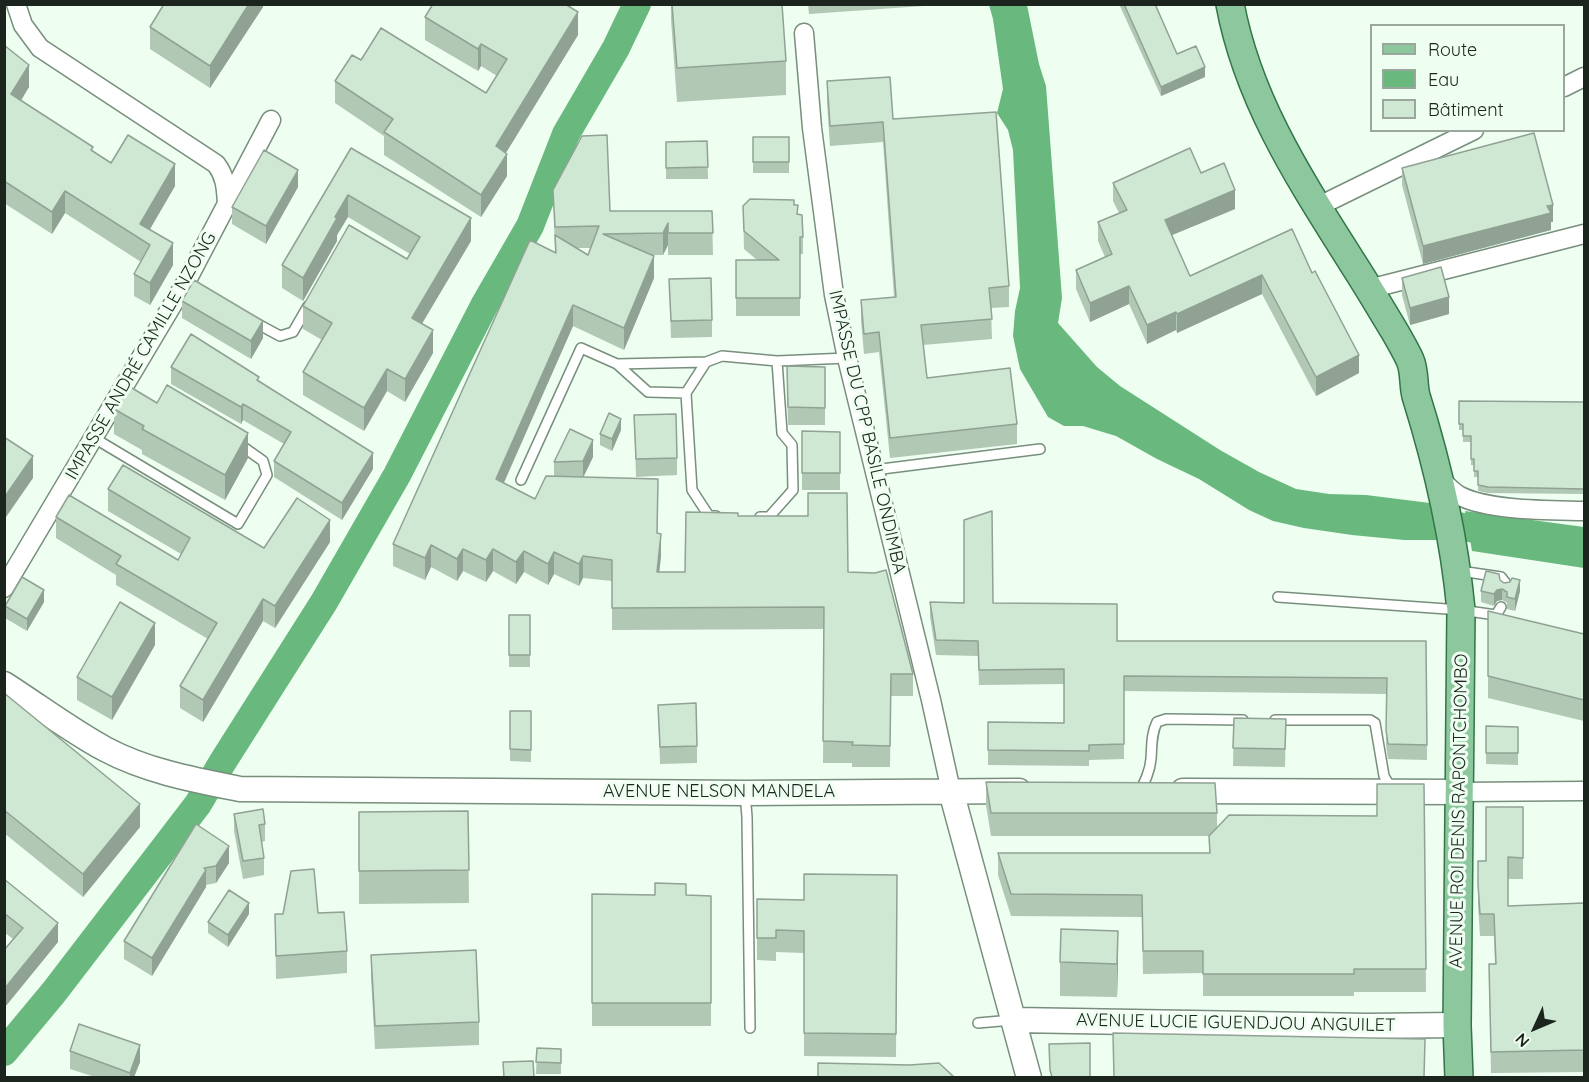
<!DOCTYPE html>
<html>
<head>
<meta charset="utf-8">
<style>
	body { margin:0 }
	#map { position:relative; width:1589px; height:1082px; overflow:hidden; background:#eefef1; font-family:Quicksand,sans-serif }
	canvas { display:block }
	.frame { position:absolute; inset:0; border:6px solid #1b241d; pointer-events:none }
	.legend { position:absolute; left:1370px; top:24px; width:195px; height:108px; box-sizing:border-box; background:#eefef1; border:2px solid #9aa79c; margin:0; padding:8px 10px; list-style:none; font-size:18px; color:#1b241d }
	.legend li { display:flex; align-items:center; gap:12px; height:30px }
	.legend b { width:30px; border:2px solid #9aa79c }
	.north { position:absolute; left:1505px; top:998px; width:60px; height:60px; -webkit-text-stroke:4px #eefef1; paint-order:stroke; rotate:226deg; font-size:16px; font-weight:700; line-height:24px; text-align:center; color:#1b241d }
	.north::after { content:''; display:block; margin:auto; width:21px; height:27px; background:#1b241d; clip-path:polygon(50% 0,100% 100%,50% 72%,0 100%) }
</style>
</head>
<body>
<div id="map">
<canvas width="1589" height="1082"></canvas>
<div class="frame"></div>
<ul class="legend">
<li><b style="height:8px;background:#8cc79e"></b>Route</li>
<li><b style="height:16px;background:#69b97e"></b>Eau</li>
<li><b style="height:16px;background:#cee8d3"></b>Bâtiment</li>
</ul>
<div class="north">N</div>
</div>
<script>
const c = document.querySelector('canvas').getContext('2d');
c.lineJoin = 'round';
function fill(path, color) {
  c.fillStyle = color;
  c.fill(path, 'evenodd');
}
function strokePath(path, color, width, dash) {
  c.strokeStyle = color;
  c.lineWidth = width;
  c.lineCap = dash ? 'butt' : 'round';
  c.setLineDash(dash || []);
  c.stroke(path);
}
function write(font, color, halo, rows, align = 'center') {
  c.font = font + ' Quicksand,sans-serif';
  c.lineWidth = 6;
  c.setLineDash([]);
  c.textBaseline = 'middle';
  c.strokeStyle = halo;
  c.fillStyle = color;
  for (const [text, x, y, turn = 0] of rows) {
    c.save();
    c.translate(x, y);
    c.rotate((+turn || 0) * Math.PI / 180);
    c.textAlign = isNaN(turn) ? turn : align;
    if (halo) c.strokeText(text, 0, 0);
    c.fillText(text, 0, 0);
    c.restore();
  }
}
const water = new Path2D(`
	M989,5H1027L1039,64L1046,86L1062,298L1058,323L1097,367L1120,386L1220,450L1259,472L1296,489L1329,494L1366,495L1430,503L1437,540H1404L1352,535L1304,528L1273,521L1249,510L1199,479L1157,459L1116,436L1083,426H1064L1048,417L1020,369L1013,336L1015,311L1020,288L1013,150L1008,130L997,113L1003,89L993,19Z
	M1465,511L1584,527V568L1472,551Z`);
const river = new Path2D(`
	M1425,520L1584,549
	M4,1052L54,992L198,804L222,763L324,602L397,475L485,304L530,226L566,134L616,48L637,4`);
const lane = new Path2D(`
	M254,322L280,336L293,332L308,306
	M617,364L706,362
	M686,393L692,490L709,516H716
	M94,438L238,524L267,475L263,461L239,444
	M874,470L1040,449
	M521,480L581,348L617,364L648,392L686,393L706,362L722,356L777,361L847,358
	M760,517H769L793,490L792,445L782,433L777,361
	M1460,571L1501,577L1505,582L1506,588
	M1278,597L1461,610L1496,615L1501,607
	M1275,720H1370L1375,723L1384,776L1391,788
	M1140,791C1145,781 1150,771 1151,759C1152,746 1151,734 1157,722L1166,719L1243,720
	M745,793L747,817L750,1028
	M978,1023L1012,1020`);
const street = new Path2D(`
	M16,4L23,25L40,48L216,164C226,177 226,189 227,204
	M804,33L812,128L834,295L847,358L931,700L951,791
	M1564,87L1584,77
	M1317,207L1474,130
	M1369,289L1584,234
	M1439,478C1446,484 1452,492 1460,496C1490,511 1550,510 1584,511
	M4,588L186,282L271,120
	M1460,792L1584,791`);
const secondary = new Path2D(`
	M4,684C37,705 70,730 105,749C146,771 194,780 240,789L745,793L1019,791
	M951,791L1029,1078
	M1183,791L1460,792
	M1015,1020L1367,1026L1457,1025`);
const primary = new Path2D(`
	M1230,4C1248,101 1301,181 1352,262C1367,285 1381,309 1395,332C1400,341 1406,351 1410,360C1415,371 1413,385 1416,396C1438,466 1454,536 1461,610L1457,1025L1459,1078`);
const wall = new Path2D(`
	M263,4V7L210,88L150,49V27Z
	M671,4H782L786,61V95L677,102L671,20Z
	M808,4H952L809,14Z
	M1119,4H1155L1177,54L1205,77L1161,96Z
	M425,17L578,35L506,153L507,176L481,217L384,155V136L335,103V81L361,60L486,93L497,76L481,66L478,71L425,40Z
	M4,45L29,87L21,101L93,151L111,163L175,186L150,229L173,265L150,305L134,296V274L141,262L65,213L52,234L4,203Z
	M827,81L893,119L1009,286V307L991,308L992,339L923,345L927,378L1017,424V444L890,458L879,352L864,354L861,321V300L894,297L883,142L830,146L827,102Z
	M753,137H789V173H753Z
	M707,141L708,179H666V142Z
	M351,148L471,241L422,324L433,353L405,402L387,391L364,431L303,395V372L322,340L303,329V306L407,259L410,254L348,217L337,235V241L303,301L282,288V265Z
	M1402,168L1553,222H1551V230L1423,264L1402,185Z
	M1201,173L1235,209L1172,235L1190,276L1292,229L1359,373L1316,396L1262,294L1177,333L1176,330L1147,344L1129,304L1090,322L1076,289V270L1105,257L1098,241V222L1119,213L1113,201V183Z
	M298,187L266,244L232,224V207Z
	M553,190L610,211H712L713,255H668V245L663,255H651L654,278L624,350L573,326L504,483L535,499L554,476V462L593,457L583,477L658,501L657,534L661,556L659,572H685L738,516L848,572L913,674V696H891L890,767H852V763H823L824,629L612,630V581L583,578L579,586L554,574L548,585L524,572L516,584L493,571L486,582L463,571L457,581L431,567L425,580L393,566V544L555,253ZM576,248H591L588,255Z
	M794,205L798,214L803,237V254H800V316H736V260H757L744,249L743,206Z
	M1402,278L1449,314L1410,325L1402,295Z
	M669,279L712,320V337L671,338Z
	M182,301L263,338L251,359L182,318Z
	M171,367L259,381L373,469L342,520L274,477V461L284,444L243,420L241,424L171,384Z
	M825,367V425H788L787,383Z
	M1459,401L1584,402V494L1488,493L1478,491V477H1474V465H1471V442H1463V430H1459Z
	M114,409L248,458L225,500L142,454V450L114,434Z
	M634,415L677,458V475L636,477Z
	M621,430L612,451L600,445V434Z
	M802,431L840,432V490H802Z
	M108,489L264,548L330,542L275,628L263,621L203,722L180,708V686L208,639L116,585V575L56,538V517L178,560L181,554L108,511Z
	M1500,580L1504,583L1510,582L1520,591L1515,611L1507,609V603L1502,600L1497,601L1494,606L1481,602V591Z
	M44,602L27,631L5,618V606Z
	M930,602L993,603L1117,641H1426L1427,760L1388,759L1386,745L1387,694L1124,691V759L1089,760V766L988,765V722L1064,723V684L979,685L978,656L936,655L930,617Z
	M1488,611L1584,634V721L1488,698Z
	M509,615H530V667H509Z
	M155,645L112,720L77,700V677Z
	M4,693L140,827L83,897L4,833Z
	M658,705L697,746V763L660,764Z
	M510,711H531V762L510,761Z
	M1234,718L1286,719L1285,767L1233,766Z
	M1486,726L1518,727V765L1486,764Z
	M986,782L1217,813V828L1377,816L1424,784L1426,992H1354V996H1203V973L1143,974L1142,917L1011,916L998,875V853H1209L1210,836H991L986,805Z
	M1523,807V879H1508V906L1584,903V1072L1491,1073L1489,964H1495L1494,936H1480L1478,905V861H1486Z
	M468,811L469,903L359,904V812Z
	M234,814L265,824V841L262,842L264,858V875L243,879L234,831Z
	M196,824L229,863L216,883L206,885V887L152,976L124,959V941Z
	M897,875L896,1057L804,1056V953L776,952V961L757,960V899L804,900Z
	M4,879L58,942L5,1007L4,950L13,939L4,932Z
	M592,894L711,896V1026H592Z
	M318,913L347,951V973L276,979L275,914Z
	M249,914L228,947L208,933V922Z
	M371,955L479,1022V1045L375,1049L371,978Z
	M1060,962L1118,964L1117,997L1060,996Z
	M537,1048L561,1049V1074H536Z
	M70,1051L140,1062L134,1077H95L70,1069Z`);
const shadedWall = new Path2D(`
	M249,4H263V7L210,88V66Z
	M578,12V35L496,169V146Z
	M481,44V66L478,71V49Z
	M29,65V87L11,116V94Z
	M1205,67V77L1161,96V87Z
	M507,154V176L481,217V195Z
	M175,164V186L143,241L140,224Z
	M298,170V187L266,244V226Z
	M1235,190V209L1165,238V220Z
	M65,191V213L52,234V212Z
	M348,195V217L337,235V241L303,301V278L335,217Z
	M1553,205V222H1551V230L1423,264V246Z
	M471,218V241L412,340V318Z
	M668,223V245L663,255V233Z
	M173,243V265L150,305V283Z
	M654,256V278L624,350V328Z
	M1262,275V294L1177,333V314Z
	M1129,286V304L1090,322V303Z
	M1449,297V314L1410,325V308Z
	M573,305V326L496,500V479Z
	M1176,312V330L1147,344V325Z
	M263,321V338L251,359V341Z
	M433,330V353L405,402V379Z
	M1359,355V373L1316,396V377Z
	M387,369V391L364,431V408Z
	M243,404V420L241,424V407Z
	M621,419V430L612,451V439Z
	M248,433V458L225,500V475Z
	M593,440V457L583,478V461Z
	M373,453V469L342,520V503Z
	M33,456V478L4,520V498Z
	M330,520V542L275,628V606Z
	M661,534V556L657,594V572Z
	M431,545V567L425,580V558Z
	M463,549V571L457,581V559Z
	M493,549V571L486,582V560Z
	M524,551V572L516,584V562Z
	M554,552V574L548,585V564Z
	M583,556V578L579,586V564Z
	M1520,580V591L1515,611V599Z
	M1502,589V600L1497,601L1494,606V594L1497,590Z
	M44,590V602L27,631V619Z
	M263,599V621L203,722V700Z
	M155,623V645L112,720V697Z
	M140,804V827L83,897V874Z
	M229,846V863L216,883V866Z
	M206,870V887L152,976V958Z
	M249,903V914L228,947V935Z
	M58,923V942L5,1007V988Z
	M1118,931V964L1117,997V964Z
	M140,1045V1062L134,1077H130V1073Z`);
const building = new Path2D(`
	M164,4H249L210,66L150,27Z
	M433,4H565L578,12L496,146L507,154L481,195L384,132L393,119L335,81L352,55L361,60L381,28L486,93L507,59L481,44L478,49L425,17Z
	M672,4H782L786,61L677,68Z
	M1124,4H1155L1177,54L1196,46L1205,67L1161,87Z
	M4,45L29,65L11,94L93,147L91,150L111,163L128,135L175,164L140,224L173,243L150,283L134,274L150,245L65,191L52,212L4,181Z
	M890,77L893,119L996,112L1009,286L989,288L992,319L921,325L927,378L1010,368L1017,424L890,438L879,332L864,334L861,300L896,297L883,122L830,126L827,81Z
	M1534,133L1553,205L1547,206L1551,213L1423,246L1402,168Z
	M607,135L610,211H712L713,233H668V223L663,233L603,234L654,256L624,328L573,305L496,479L535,499L546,476L658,479L657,533L661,534L657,572H685L686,512L738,513V516H808V493H847L848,572L875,573L886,570L913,674H891L890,746L852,745L853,742L823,741L824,607L612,608V560L583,556L579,564L554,552L548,564L524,551L516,562L493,549L486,560L463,549L457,559L431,545L425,558L393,544L530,240L556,253L555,235L588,255L599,226L555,227L553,190L582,136Z
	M753,137H789V162H753Z
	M707,141L708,167L666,168V142Z
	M351,148L471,218L412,318L433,330L405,379L387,369L364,408L303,372L332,323L303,306L349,225L407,259L420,237L348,195L335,217L337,218L303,278L282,265Z
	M1190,148L1201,173L1224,163L1235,190L1165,220L1190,276L1292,229L1312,273L1315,271L1359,355L1316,377L1262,275L1177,314L1176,312L1147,325L1129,286L1090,303L1076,270L1112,254L1098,222L1127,210L1113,183Z
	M264,150L298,170L266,226L232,207Z
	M750,199L794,200V205H798L797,214L802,215L803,237H800V298H736V260H779L744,231L743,206Z
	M1441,267L1449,297L1410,308L1402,278Z
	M711,278L712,320L671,321L669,279Z
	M194,280L263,321L251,341L182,301Z
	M191,334L259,377L257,380L373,453L342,503L274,461L291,432L243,404L241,407L171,367Z
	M787,366L825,367V408L788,407Z
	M127,385L157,403L167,385L248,433L225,475L142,429L144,426L114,409Z
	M1459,401L1584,402V489L1488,487L1478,485V471H1474V459H1471V436H1463V424H1459Z
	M609,413L621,419L612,439L600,434Z
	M676,414L677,458L636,459L634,415Z
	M570,429L593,440L583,461L554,462Z
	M802,431L840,432V473H802Z
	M4,437L33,456L4,498Z
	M123,465L264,548L297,498L330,520L275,606L263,599L203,700L180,686L217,623L116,564L121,556L56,517L69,495L178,560L190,538L108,489Z
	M992,511L993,603L1117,604V641H1426L1427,745L1388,744L1386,730L1387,678L1124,676V744L1089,745V751L988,750V722L1064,723V669L979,670L978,641L936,640L930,602L964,603V520Z
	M1486,571L1499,574L1500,580L1504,583L1510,582L1512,578L1520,580L1515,599L1507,597V592L1502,589L1497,590L1494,594L1481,591Z
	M22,577L44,590L27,619L5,606Z
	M120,602L155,623L112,697L77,677Z
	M1488,611L1584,634V700L1488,676Z
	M509,615H530V655H509Z
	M4,693L140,804L83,874L4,810Z
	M696,703L697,746L660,747L658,705Z
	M510,711H531V750L510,749Z
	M1234,718L1286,719L1285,749L1233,748Z
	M1486,726L1518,727V753H1486Z
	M986,782L1215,783L1217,813H991Z
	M1377,784H1424L1426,969H1354V974H1203V951H1143L1142,895L1011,894L998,853H1210L1209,836L1229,815L1377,816Z
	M1486,807H1523V858L1508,857V906L1584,903V1050L1491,1052L1489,964H1496L1494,914H1480L1478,884V861H1486Z
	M263,809L265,824L259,825L264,858L243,861L234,814Z
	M468,811L469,870L359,871V812Z
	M196,824L229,846L216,866L204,868L206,870L152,958L124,941Z
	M314,869L318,913L344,912L347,951L276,956L275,914H283L291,871Z
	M804,874L897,875L896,1034L804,1033V931L776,930V938H757V899L804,900Z
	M4,879L58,923L5,988L4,950L23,928L4,913Z
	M655,883L686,884V895L711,896V1003H592V894L655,895Z
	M229,890L249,903L228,935L208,922Z
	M1061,929L1118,931L1117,964L1060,962Z
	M476,950L479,1022L375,1026L371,955Z
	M79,1024L140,1045L130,1073L70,1051Z
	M1113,1033L1425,1039L1424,1077H1114Z
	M1090,1043V1077H1052L1050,1070L1049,1044Z
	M537,1048L561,1049V1063L536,1062Z
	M533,1061L534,1077H504L503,1062Z
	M818,1063L909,1065L939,1063L954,1077H818Z`);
const streetNames = [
	["IMPASSE ANDRÉ CAMILLE NZONG",141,356,-60],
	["IMPASSE DU CPP BASILE ONDIMBA",867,432,77],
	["AVENUE NELSON MANDELA",719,792],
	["AVENUE ROI DENIS RAPONTCHOMBO",1459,811,-89],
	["AVENUE LUCIE IGUENDJOU ANGUILET",1236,1023,1]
];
fill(water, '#69b97e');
strokePath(river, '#69b97e', 28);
strokePath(lane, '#778f7c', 12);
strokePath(street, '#778f7c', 21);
strokePath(secondary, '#778f7c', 27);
strokePath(primary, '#327547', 30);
strokePath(lane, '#fff', 9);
strokePath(street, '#fff', 18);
strokePath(secondary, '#fff', 24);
strokePath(primary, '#8cc79e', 27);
fill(wall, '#b1c8b5');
fill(shadedWall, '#90a294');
fill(building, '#cee8d3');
strokePath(building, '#90a294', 1.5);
write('18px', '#1b241d', '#eefef1', streetNames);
</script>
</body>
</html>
